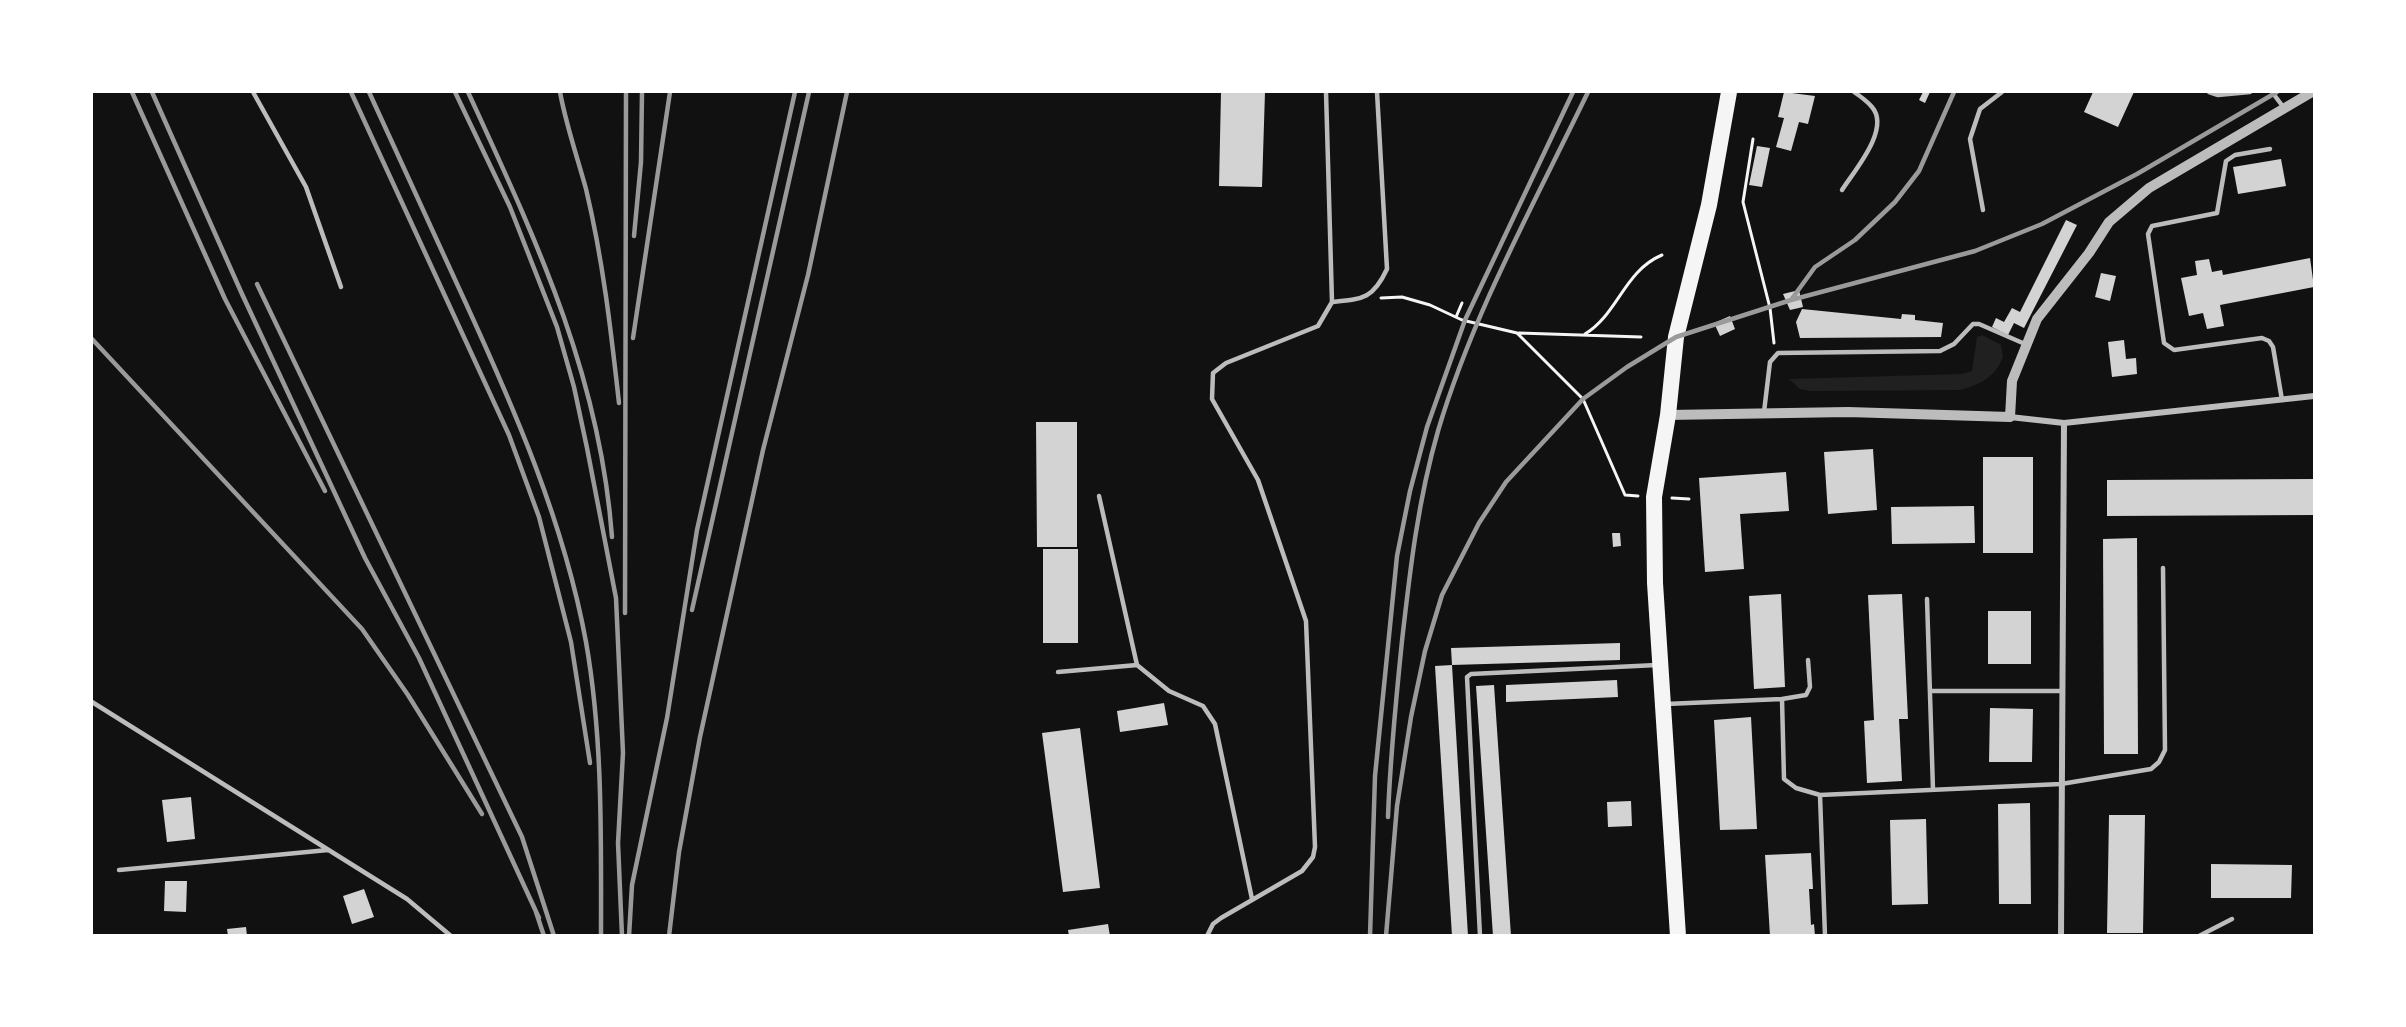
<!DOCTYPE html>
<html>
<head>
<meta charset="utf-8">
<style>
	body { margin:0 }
	#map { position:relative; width:2406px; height:1027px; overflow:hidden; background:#111; font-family:"Crimson Pro",serif }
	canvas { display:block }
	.frame { position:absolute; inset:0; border:93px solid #fff; pointer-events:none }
</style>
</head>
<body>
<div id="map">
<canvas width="2406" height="1027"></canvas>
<div class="frame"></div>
</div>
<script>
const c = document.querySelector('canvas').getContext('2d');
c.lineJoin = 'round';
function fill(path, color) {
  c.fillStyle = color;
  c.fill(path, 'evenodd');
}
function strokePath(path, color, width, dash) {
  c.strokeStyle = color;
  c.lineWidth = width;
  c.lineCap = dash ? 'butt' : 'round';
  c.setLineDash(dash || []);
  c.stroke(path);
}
const green = new Path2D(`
	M1982,335L2001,345L2003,356C1997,376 1979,386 1959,390L1810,391L1800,389L1789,379L1962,374L1972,371L1977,337Z`);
const building = new Path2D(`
	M1221,92H1265L1262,187L1219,186Z
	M1784,92L1815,96L1808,124L1799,122L1791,151L1776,147L1784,118L1778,117Z
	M1923,92H1930L1925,103L1919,100Z
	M2093,92H2134L2118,127L2084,112Z
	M1757,146L1770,148L1762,187L1749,185Z
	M2281,159L2286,186L2238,194L2233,167Z
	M2066,220L2077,225L2024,328L2014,323L2008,335L1992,327L1996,318L2004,322L2012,308L2020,312Z
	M2310,258L2314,287L2220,305L2224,326L2207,329L2203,313L2189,316L2181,278L2197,275L2195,261L2209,259L2212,272L2222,270L2223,275Z
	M2101,273L2116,276L2110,301L2095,297Z
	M1799,290L1803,307L1790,310L1783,294Z
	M1802,309L1901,319L1902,314L1915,315V320L1943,323L1941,337L1800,338L1796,322Z
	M1730,316L1735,329L1720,336L1714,323Z
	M2124,340L2126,359L2136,358L2137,374L2112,377L2108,342Z
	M1036,422H1077V547H1037Z
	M1873,449L1877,510L1828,514L1824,452Z
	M1983,457H2033V553H1983Z
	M1786,472L1789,511L1740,514L1744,569L1705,572L1699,478Z
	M2314,479V515L2107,516V480Z
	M1974,506L1975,543L1892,544L1891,507Z
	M1612,533H1620L1621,546L1613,547Z
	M2137,538L2138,754H2104L2103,539Z
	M1043,549H1078V643H1043Z
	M1781,594L1785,687L1754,689L1749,596Z
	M1902,594L1908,719H1899L1902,781L1867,783L1864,721L1874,720L1868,595Z
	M1988,611H2031V664H1988Z
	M1620,643V660L1452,665L1451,648Z
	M1452,665L1468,936H1452L1435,666Z
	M1617,680L1618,697L1506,702V685Z
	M1494,685L1511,936H1493L1476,686Z
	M1164,703L1168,725L1120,732L1117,711Z
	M1990,708L2033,709L2032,762H1989Z
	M1751,717L1757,829L1720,830L1714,720Z
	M1080,728L1100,888L1063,892L1042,733Z
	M191,797L195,839L167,842L162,800Z
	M1631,801L1632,826L1608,827L1607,802Z
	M2030,803L2031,904H1999L1998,804Z
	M2109,815H2145L2143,933H2107Z
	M1926,819L1928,904L1892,905L1890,820Z
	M1811,853L1813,889H1809L1811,925L1814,924L1815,936H1770L1765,855Z
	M2211,864L2292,865L2291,898H2211Z
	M165,881H187L186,912L164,911Z
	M364,889L374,917L352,924L343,896Z
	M1108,924L1110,936H1069L1068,930Z
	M246,927L247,936H228L227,929Z`);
const path = new Path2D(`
	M1753,139L1743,202L1770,308L1774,343
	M1381,298L1402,297L1430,305L1462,320L1517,333L1583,399L1625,495L1638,496
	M1456,317L1462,303
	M1519,333L1641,337
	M1585,334C1618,314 1624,271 1662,255
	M1672,498L1689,499`);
const service = new Path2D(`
	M253,92L306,187L341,287
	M2209,92L2218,95L2250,92
	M2272,92L2284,108
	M2270,149L2235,155L2226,161L2217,213L2152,226L2148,234L2164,343L2174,350L2262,338L2269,341L2273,347L2282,400
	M1842,190C1854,171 1891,129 1872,107C1867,101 1860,96 1854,92
	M1983,210L1970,139L1980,109L2002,92
	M1332,302C1363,299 1373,299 1387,269L1377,92
	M1764,412L1770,362L1778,353L1940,351L1954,344L1973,324H1979L2025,344
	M1099,496L1137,665L1169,691L1203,706L1215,724L1252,899
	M1927,599L1933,790
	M1058,672L1137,665
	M1930,691H2061
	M1782,699L1806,695L1810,687L1808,660
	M92,702L407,899L451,936
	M1666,704L1782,699L1784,779L1796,788L1820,795
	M119,870L328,850
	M1207,936L1213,924L1221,918L1302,871L1313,857L1315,847L1306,621L1258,480L1212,399L1213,373L1226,363L1318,326L1332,302L1326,92
	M1480,936L1467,677L1471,674L1657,665
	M1825,936L1820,795L2061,784L2151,769L2159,762L2165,750L2163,568
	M2199,936L2232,919`);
const minor = new Path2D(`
	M2010,417L2064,423L2314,396
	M2061,936L2064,423`);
const tertiary = new Path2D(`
	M1668,415L1848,412L2010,417L2012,381L2037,319L2089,253L2109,222L2149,188L2312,92`);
const trunk = new Path2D(`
	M1678,936L1655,583L1654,497L1668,415L1676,337L1709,205L1729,92`);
const rail = new Path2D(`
	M132,92L225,299L325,491
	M152,92L242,294L365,558L419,658L539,918
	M351,92L509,435L539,517L571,642L590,763
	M369,92C400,160 432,229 463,297C514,408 564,522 586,642C603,738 601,838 601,936
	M455,92L510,207L557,327L574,387L587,448L616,598L623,753L618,843L622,936
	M468,92C535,238 600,374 612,537
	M560,92C566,125 577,156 586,189C603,260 611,331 619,403
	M634,236L641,162L642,92
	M257,284L522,837L554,936
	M1791,300L1815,267L1855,240L1895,202L1919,171L1954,92
	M633,338L670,92
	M92,339L362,629L408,695L482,814
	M692,610L809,92
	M625,613L626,92
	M1388,817C1390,758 1396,699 1402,641C1410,570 1418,500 1438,431C1473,313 1535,202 1588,92
	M536,912L544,936
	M629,936L632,885L667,718L697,530L795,92
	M669,936L679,852L700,737L763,450L808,275L847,92
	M1370,936L1375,776L1397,556L1410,491L1427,427L1465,320L1573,92
	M1386,936L1397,806L1411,717L1425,651L1442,595L1479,523L1506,482L1583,399L1627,367L1676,337L1791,300L1975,251L2042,224L2137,174L2277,92`);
fill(green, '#202020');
fill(building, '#d3d3d3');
strokePath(path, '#f5f5f5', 3);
strokePath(service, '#bcbcbc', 4.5);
strokePath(minor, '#bcbcbc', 6);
strokePath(tertiary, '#bcbcbc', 10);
strokePath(trunk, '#f5f5f5', 16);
strokePath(rail, '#9a9a9a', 4.5);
</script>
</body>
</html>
